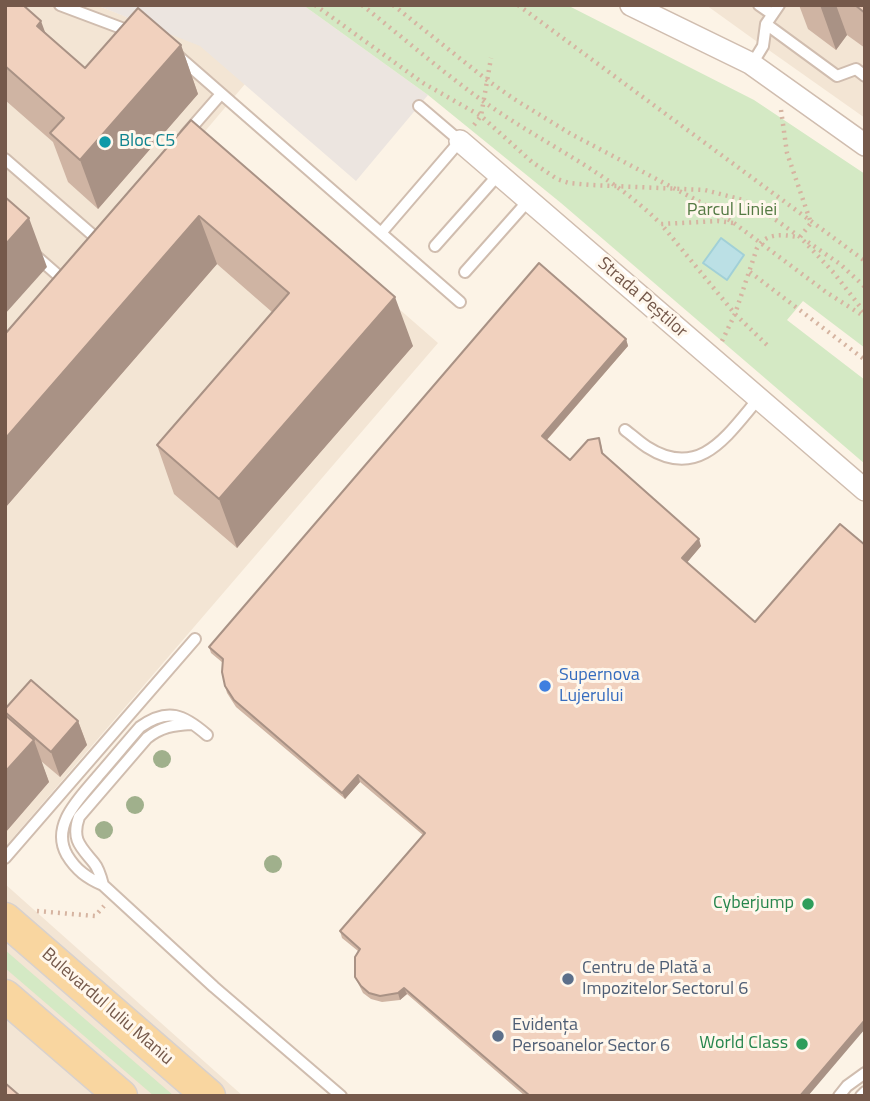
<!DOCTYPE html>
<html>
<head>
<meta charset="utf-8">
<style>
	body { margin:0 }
	#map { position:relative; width:870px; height:1101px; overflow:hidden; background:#fcf3e6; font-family:"Titillium Web",sans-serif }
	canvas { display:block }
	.frame { position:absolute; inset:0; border:7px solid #75594b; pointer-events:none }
</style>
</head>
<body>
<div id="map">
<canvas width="870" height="1101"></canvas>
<div class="frame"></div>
</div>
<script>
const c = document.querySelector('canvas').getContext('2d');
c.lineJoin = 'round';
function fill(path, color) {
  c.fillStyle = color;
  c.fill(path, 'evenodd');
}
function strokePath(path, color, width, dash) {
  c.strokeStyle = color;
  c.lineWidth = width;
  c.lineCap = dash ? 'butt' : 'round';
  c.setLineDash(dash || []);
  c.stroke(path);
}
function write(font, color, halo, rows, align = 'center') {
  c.font = font + ' "Titillium Web",sans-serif';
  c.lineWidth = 6;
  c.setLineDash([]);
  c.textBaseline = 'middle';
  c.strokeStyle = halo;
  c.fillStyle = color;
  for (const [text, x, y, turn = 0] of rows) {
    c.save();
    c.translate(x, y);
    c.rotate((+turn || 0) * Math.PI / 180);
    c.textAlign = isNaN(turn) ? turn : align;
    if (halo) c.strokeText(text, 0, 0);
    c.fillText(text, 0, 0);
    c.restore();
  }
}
const residential = new Path2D(`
	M5,5H96L200,45L245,84L201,136L438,343L5,847Z
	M706,5H865V118L763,46Z
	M5,884L243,1096H5Z`);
const industrial = new Path2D(`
	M96,5H303L428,95L356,181L200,46Z`);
const green = new Path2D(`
	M303,5H567L754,100L865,174V348L803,301L787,320L865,380V464L561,203L428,95Z
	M5,950L174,1096H154L5,968Z`);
const water = new Path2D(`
	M721,238L744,255L727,280L703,263Z`);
const path = new Path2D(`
	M315,5L423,83L481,116L532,162L557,179L569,183L591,185L705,190L743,200L766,213L800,237L834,273L865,313
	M362,5C410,43 459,87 511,120C563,153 617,180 661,224
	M393,5L487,80L514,99L571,134L702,203L734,223L826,292L865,317
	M518,5L865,261
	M781,110L787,153L811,223L800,237
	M474,125L481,116L491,58
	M733,223L718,221L661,224L735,314L767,345
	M808,242L840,264L865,287
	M750,272L865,360
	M722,341L735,314L757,248C766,233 781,234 797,237
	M37,911L95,916L104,906`);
const lane = new Path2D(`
	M60,5L132,32
	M759,5L772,14
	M779,5L766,24L837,76L856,69L865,76
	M177,55L460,302
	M752,64L763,46L766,24
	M186,134L221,94
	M5,159L95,237
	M381,233L460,141L419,106
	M435,246L498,175
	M36,256L60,277
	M465,272L528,201
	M625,430C632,435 639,442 647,447C700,481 728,434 759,398
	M207,735C184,715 168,707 140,727C126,743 112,760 98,776C80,798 50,825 67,855C76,870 87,878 103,885L214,987L341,1096
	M5,858L195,639
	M103,885C101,877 99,869 94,863C81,847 71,840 79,817L147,738C161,727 173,725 191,724
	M839,1096L847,1086L865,1073
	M861,1096L865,1092`);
const street = new Path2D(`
	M631,5L750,63L865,145
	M460,141L865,490`);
const primary = new Path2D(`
	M5,919L209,1096
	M5,996L121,1096`);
const trees = [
	[162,759],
	[135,805],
	[104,830],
	[273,864]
];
const wall = new Path2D(`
	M5,5L45,32L85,68L181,45L198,94L98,209L68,182L53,142L5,100Z
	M799,5H865V48L847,35L836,50L808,29Z
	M191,120L413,346L237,548L174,494L157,445L272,312L217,264L5,508Z
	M626,339L628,346L547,440L570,460L601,444L603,453L701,546L687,562L808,1096H525L407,994L400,1000L382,1002L371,999L363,993L355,977L358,951L342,938L340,931L423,835L360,782L345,799L236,707L227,693L225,686L223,663L211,653L209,647Z
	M5,709L78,721L87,745L60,777L41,761L49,782L5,833Z`);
const shadedWall = new Path2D(`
	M820,5H836L847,35L836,50Z
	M41,21L59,70L37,26Z
	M181,45L198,94L98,209L80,160Z
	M199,216L217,264L5,508V439Z
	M29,218L47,267L5,314V245Z
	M395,297L413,346L237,548L219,499Z
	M626,339L628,346L544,443L542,436Z
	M699,539L701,546L685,565L682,558Z
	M78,721L87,745L60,777L51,752Z
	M34,740L49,782L5,833V772Z
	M358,775L360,782L345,799L342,793Z
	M404,988L407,994L400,1000L398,993Z
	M865,1020V1029L808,1096H800Z`);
const building = new Path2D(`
	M5,5H23L41,21L37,26L85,68L138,8L181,45L80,160L50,133L64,118L5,66Z
	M855,5H865V13Z
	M191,120L395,297L219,499L157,445L289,293L199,216L5,439V334Z
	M5,197L29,218L5,245Z
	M539,263L626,339L542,436L570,460L588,440L599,438L602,453L699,539L682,558L755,622L840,524L865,545V1020L800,1096H530L404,988L398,993L380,996L369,993L361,986L355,977V957L360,949L340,931L425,833L358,775L342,793L248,712L234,700L225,686L222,672L223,659L209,647Z
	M31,680L78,721L51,752L5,712V709Z
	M5,715L34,740L5,772Z
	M5,1083L20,1096H5Z`);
const markers = [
	[105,142,7,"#0f9aa8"],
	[545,686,7,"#3f7fe0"],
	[808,904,7,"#2e9e5b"],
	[568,979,7,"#5c6f8a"],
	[498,1036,7,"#5c6f8a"],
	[802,1044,7,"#2e9e5b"]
];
const cultureNames = [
	["Bloc C5",119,142]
];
const parkNames = [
	["Parcul Liniei",732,211]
];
const streetNames = [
	["Strada Peștilor",642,298,41],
	["Bulevardul Iuliu Maniu",107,1007,41]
];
const shopNames = [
	["Supernova",559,676],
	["Lujerului",559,697]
];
const leisureNames = [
	["Cyberjump",794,904],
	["World Class",788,1044]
];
const serviceNames = [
	["Centru de Plată a",582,969],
	["Impozitelor Sectorul 6",582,990],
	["Evidența",512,1026],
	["Persoanelor Sector 6",512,1047]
];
fill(residential, '#f3e5d4');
fill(industrial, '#ece5e0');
fill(green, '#d4e9c4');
fill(water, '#bbe0e5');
strokePath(water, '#a1d0d7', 2);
strokePath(lane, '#d0bdaf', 14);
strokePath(street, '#d0bdaf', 24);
strokePath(primary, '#d8d1cd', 35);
strokePath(path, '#d6b4a1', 4.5, [2, 5]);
strokePath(lane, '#fff', 10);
strokePath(street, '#fff', 21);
strokePath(primary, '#f9d6a0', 32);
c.fillStyle = '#a0b08c';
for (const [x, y] of trees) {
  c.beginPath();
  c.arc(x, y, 9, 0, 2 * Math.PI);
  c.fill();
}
fill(wall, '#cfb4a3');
fill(shadedWall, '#a99285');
fill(building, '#f1d1be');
strokePath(building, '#a99285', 2);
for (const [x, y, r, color] of markers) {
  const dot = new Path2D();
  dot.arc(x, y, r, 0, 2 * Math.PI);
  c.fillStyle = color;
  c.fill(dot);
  strokePath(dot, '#fff7ec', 2.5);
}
write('18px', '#0d838f', '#fff7ec', cultureNames, 'left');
write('18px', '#547a43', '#fff7ec', parkNames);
write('18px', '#75594b', '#fff7ec', streetNames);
write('18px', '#366cbe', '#fff7ec', shopNames, 'left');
write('18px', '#27864d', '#fff7ec', leisureNames, 'right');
write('18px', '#4e5e75', '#fff7ec', serviceNames, 'left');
</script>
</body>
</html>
